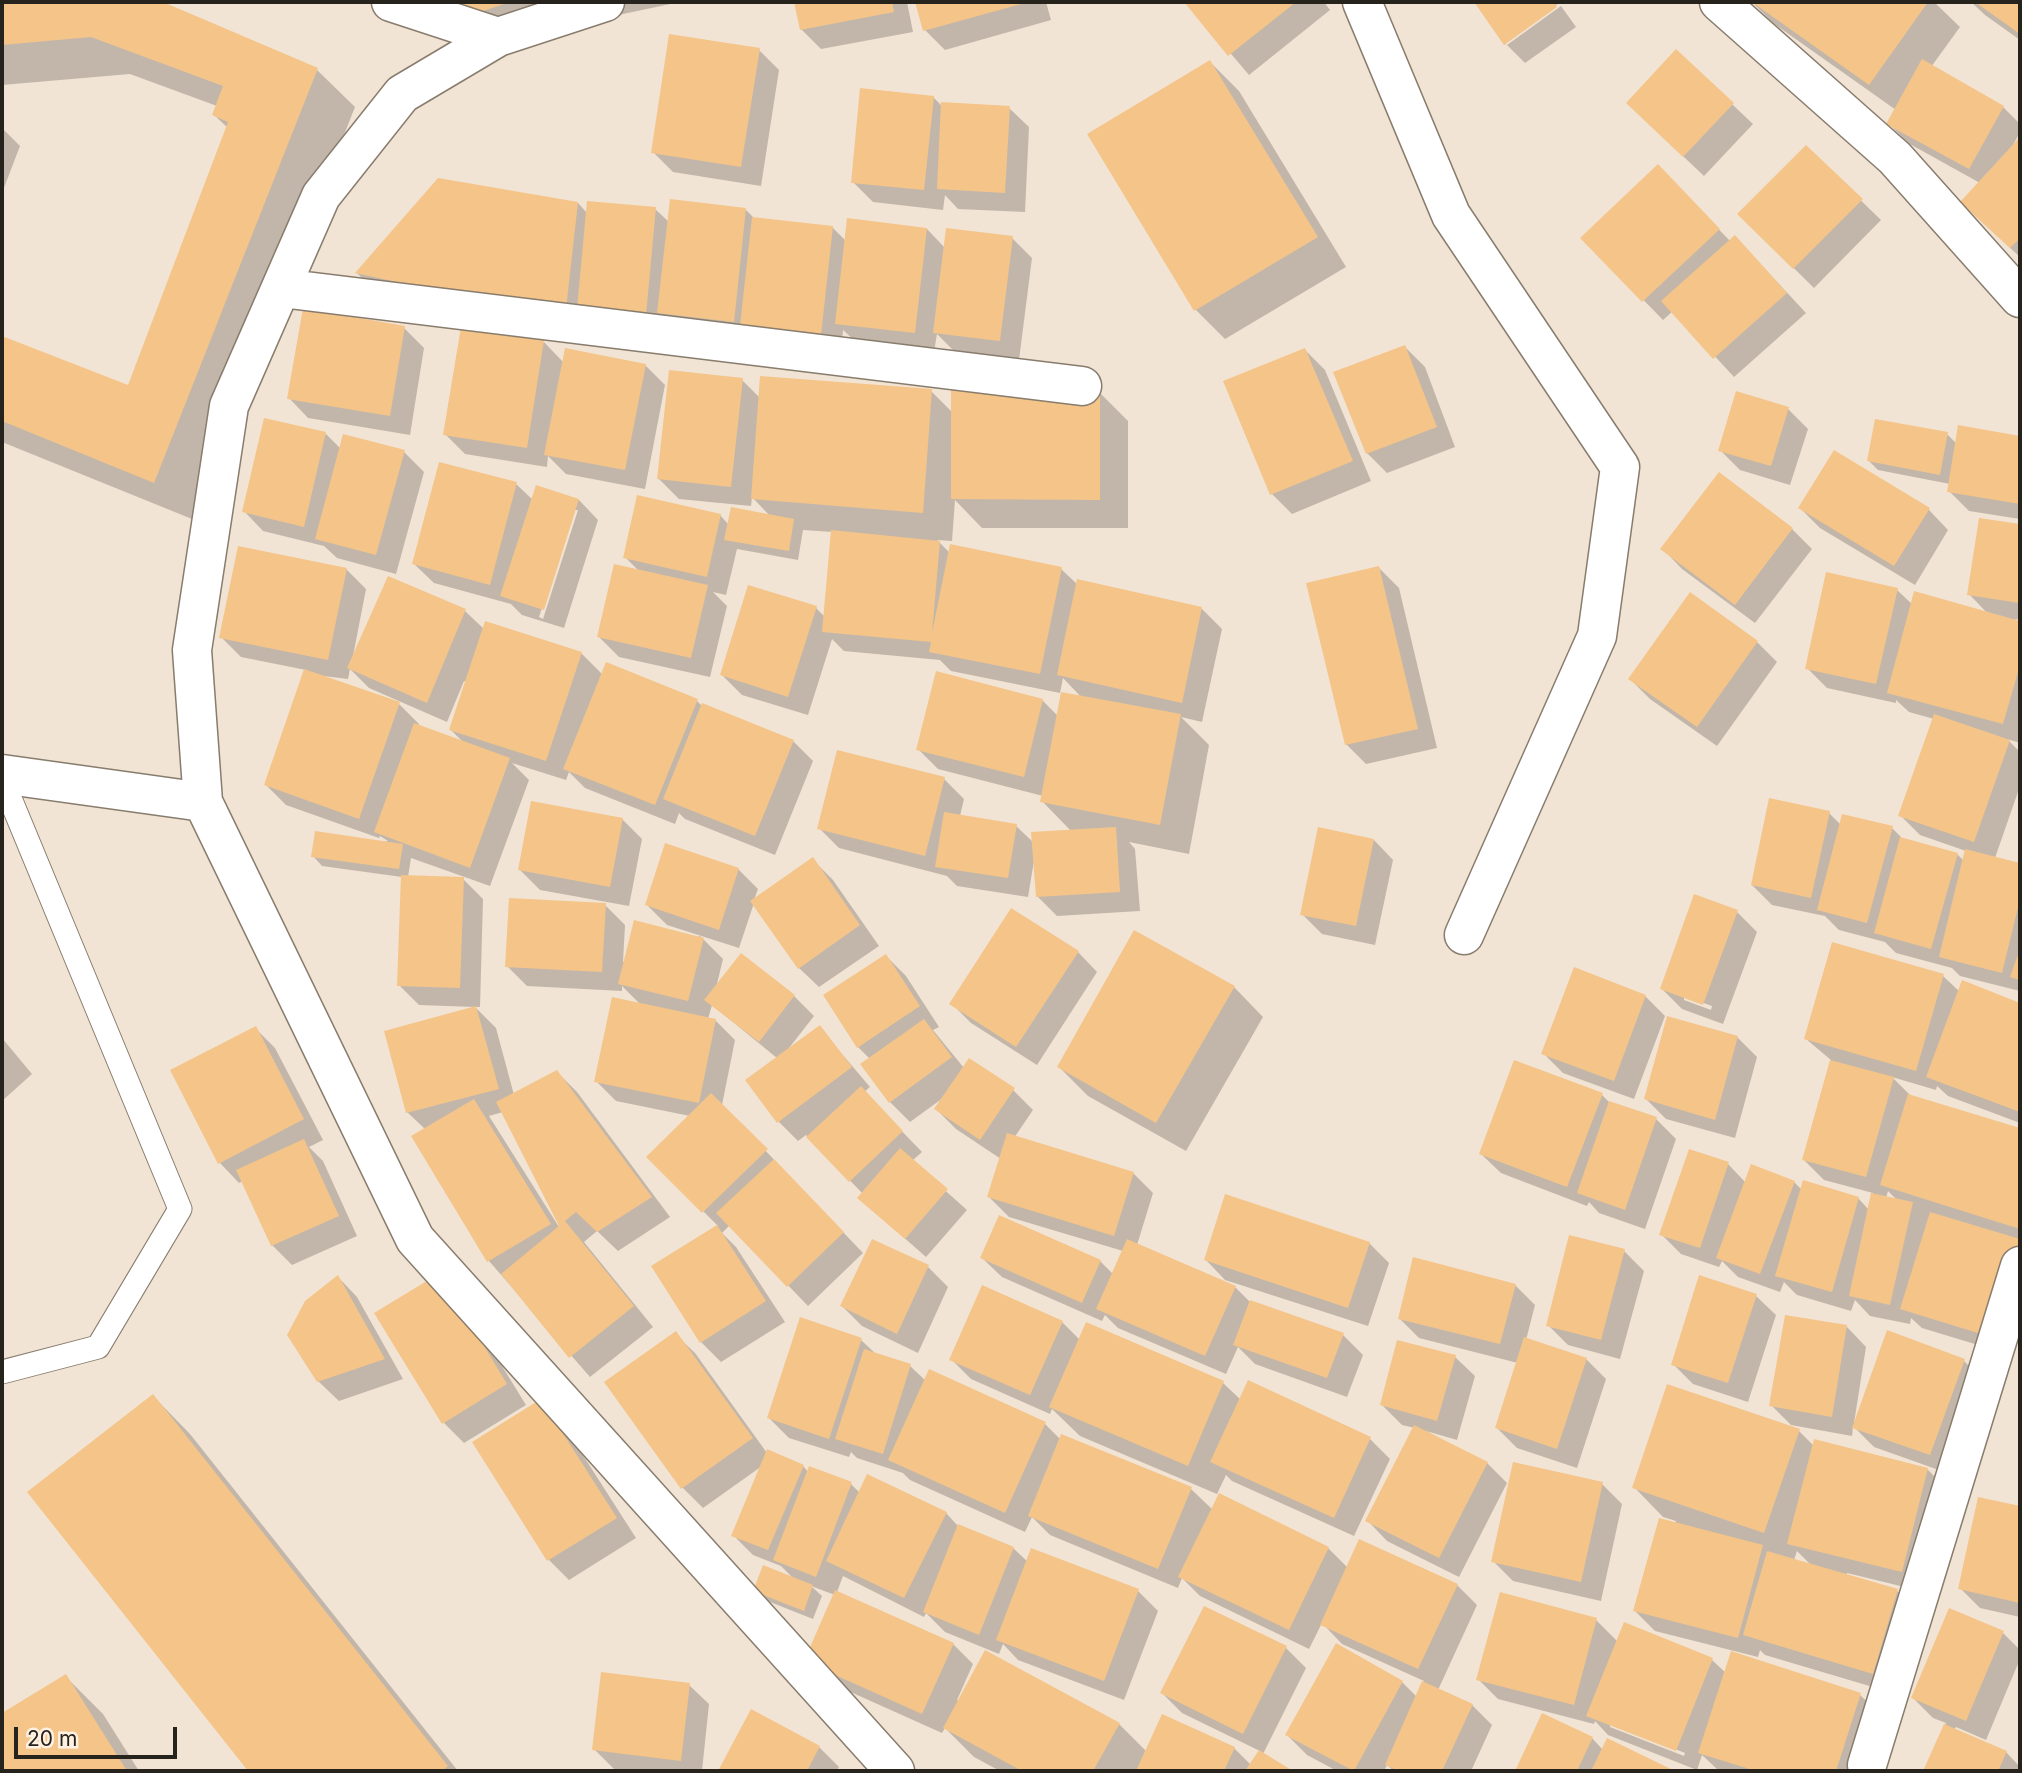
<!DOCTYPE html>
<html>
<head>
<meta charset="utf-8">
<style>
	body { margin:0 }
	#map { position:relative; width:2022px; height:1773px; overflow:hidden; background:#f2e4d4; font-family:Inter,sans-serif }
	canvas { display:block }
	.frame { position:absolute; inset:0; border:4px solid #26221c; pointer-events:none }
	.scale { position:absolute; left:14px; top:1727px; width:163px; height:32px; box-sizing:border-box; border:4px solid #26221c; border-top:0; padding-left:9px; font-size:21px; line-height:24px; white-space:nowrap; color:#26221c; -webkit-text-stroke:5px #fff1e1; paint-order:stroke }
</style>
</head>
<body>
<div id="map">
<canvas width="2022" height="1773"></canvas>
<div class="frame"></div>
<div class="scale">20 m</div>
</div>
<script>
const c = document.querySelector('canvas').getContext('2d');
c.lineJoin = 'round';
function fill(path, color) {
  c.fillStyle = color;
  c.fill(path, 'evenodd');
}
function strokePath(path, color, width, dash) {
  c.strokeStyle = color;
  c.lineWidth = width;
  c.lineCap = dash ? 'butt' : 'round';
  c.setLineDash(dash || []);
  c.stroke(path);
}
const shadow = new Path2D(`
	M2,2H158L317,70L355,107L192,519L2,442V338L129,387L228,128L214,115L217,106L130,74L2,85Z
	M465,2H577L489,35L469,15Z
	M587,2H680L604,18Z
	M796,2H907L913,32L821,49L801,29Z
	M917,2H1046L1051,20L945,50L925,30Z
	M1187,2H1324L1330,10L1249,75Z
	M1476,2H1558L1559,3L1506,41V45Z
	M1752,2H1934L1960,27L1931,67L2003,107L2020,124V132L2013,145L2020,139V257L1982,222L1980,183L1908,143L1888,123L1896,110L1773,23Z
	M1971,2H2020V40L1985,15Z
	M1561,6L1576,27L1525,63L1507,45Z
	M759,50L779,70L761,186L673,172L653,152Z
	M1677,52L1753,124L1704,176L1648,123Z
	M1210,62L1239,91L1346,267L1225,339L1196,310Z
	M933,97L943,107L1009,108L1029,127L1025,212L958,209L945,195L943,210L873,202L853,182Z
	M2,128L20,146L2,193Z
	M1806,147L1881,220L1814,288L1739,214Z
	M1677,186L1730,241L1754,257L1806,313L1734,377L1673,311L1663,320L1583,238Z
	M578,203L587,213L655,209L669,222L746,210L755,219L832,227L846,241L927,229L945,248L1012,238L1032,258L1019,360L955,352L937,334L934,352L857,343L843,330L841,354L596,326L594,346L386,302L357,273Z
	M404,328L424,348L410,435L308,418L289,398Z
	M544,342L564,363L645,365L665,385L645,489L566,474L548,456L547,467L465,454L445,434Z
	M1405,347L1425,367L1455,447L1387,473L1367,453Z
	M1305,350L1325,370L1371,481L1292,514L1272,494L1226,382Z
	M742,380L760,398L931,391L953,413L1099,392L1128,421V528H982L955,500L952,541L937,540L950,553L1061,569L1078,585L1202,609L1222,629L1202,722L1181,717L1209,745L1189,854L1129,842L1135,849L1140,911L1057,916L1037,896L1034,861L1028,897L957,886L947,876L839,848L819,828L944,779L964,799L960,816L1016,826L1034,843L1072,832L1042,801L1043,796L938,769L918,749L1042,700L1058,716L1082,698L1063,678L1060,693L951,671L940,660L844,651L832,639L808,715L742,695L722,675L816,608L825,617L833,532L803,530L798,560L737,549L726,595L713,592L727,606L710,677L619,657L599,637L640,572L625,557L720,515L729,525L770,516L752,497L751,506L679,499L659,479Z
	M1788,409L1808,429L1790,485L1740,470L1720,450Z
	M1960,427L2020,438V519L1969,511L1949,491L1950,484L1878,470L1869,461L1947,434L1957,444Z
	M326,434L341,449L404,452L424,472L396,574L337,558L324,546L263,531L244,511Z
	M516,484L533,500H579L598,520L564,628L522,615L511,604L434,583L414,564ZM574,510H578L543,619L539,617Z
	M1800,508L1929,510L1948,530L1915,585L1820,528Z
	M1980,520L2020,526V619L2010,620L2020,623V743L2007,739L2020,752V786L1995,858L2020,864V991L1960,976L1952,968L1896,953L1885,942L1839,930L1825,916L1772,905L1752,885L1829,813L1841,825L1892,828L1904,840L1957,854L1964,861L1966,851L1920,835L1900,815L1934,719L1909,712L1896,700V703L1827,688L1807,668L1897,590L1913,605L1988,614L1969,594Z
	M1792,529L1812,549L1755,623L1682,569L1663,549Z
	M1379,568L1399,588L1437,748L1366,764L1346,744Z
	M346,569L366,589L353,656L388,578L465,611L484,629L581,653L603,675L697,701L702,706L793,741L813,761L775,855L685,819L679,813L675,824L585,788L569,772L566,780L512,763L529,780L490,886L411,858L408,877L463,879L483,899L480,1007H475L496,1028L514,1095L557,1072L577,1092L670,1217L618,1251L597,1231L584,1242L653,1327L590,1377L489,1261L425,1129L407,1112L475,1007L419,1005L399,985L402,877L322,866L313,856L388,841L380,836L379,838L286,805L266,785L306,670L241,657L221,637ZM350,669L369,688L447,722L464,681L467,682L451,730L465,744L418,727L419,724L398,703L315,675L348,679ZM503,1112L561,1226L559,1227L489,1116Z
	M1757,642L1777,662L1717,746L1650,699L1630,679Z
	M622,819L642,839L629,906L540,890L520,870Z
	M1374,840L1393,860L1375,945L1322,934L1302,914Z
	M813,860L833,880L879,946L819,987L799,968L754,903L739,948L667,925L647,905L738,869L758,889L754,900Z
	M605,905L625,925L623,962L700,936L723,959L716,988L794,996L814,1016L789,1048L819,1027L870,1087L864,1092L922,1152L912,1161L967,1210L926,1257L859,1198L863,1194L806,1135L798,1141L778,1121L777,1058L712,1005L708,1019L715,1020L735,1040L722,1105L863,1253L808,1306L730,1225L722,1233L736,1247L785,1322L721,1362L701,1342L653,1267L718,1226L649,1157L690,1116L616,1101L596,1081L641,1005L622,986V991L527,986L507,966Z
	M1737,912L1757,932L1723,1024L1682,1009L1662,989ZM1684,996L1712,1006L1711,1010L1684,1000Z
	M1078,952L1097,972L1037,1065L971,1023L951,1003Z
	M886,956L906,976L939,1027L933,1030L964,1068L1013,1090L1033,1110L1014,1138L1133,1173L1153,1193L1137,1245L1235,1287L1251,1303L1343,1335L1363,1355L1347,1397L1255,1364L1238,1347L1226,1374L1118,1328L1105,1315L1102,1321L1002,1277L982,1258L1100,1261L1113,1274L1123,1251L1009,1217L989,1197L1001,1159L956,1129L936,1109L943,1098L910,1122L890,1102L863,1064L870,1059L858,1047Z
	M1943,976L1960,992L1963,983L2020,1005V1123L1948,1096L1937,1086L1936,1090L1892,1077L1912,1097L2020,1130V1324L2011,1355L1922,1328L1911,1318L1910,1324L1870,1316L1855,1300L1851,1311L1797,1295L1784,1282L1780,1292L1738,1277L1722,1261L1719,1267L1681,1254L1661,1234L1728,1164L1746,1183L1794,1182L1802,1190L1858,1198L1869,1210L1873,1193L1824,1180L1804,1160L1831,1060L1806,1039ZM1888,1191L1897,1200L1886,1198Z
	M1234,987L1263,1017L1186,1151L1088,1096L1059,1067Z
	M1645,996L1665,1016L1634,1099L1563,1073L1543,1053Z
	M255,1028L275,1048L323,1140L309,1147L323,1161L357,1236L292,1265L272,1245L243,1181L239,1183L220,1163Z
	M1737,1037L1757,1057L1735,1138L1666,1119L1646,1099Z
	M2,1038L32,1074L2,1101Z
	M1602,1095L1610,1103L1656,1119L1676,1139L1645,1229L1599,1213L1589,1202L1587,1206L1501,1173L1481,1154Z
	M872,1241L928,1267L948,1287L918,1353L862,1326L842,1306Z
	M1369,1243L1389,1263L1368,1326L1225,1280L1206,1260Z
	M1624,1251L1644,1271L1620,1359L1568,1345L1548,1325Z
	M338,1277L357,1297L403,1379L339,1401L318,1381Z
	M1515,1285L1535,1305L1526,1340L1586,1359L1606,1379L1577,1468L1517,1448L1497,1428L1518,1363L1419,1338L1400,1319Z
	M459,1296L526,1405L464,1443L444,1423Z
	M1756,1296L1776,1315L1748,1402L1693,1384L1673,1364Z
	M1062,1322L1080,1340L1087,1325L1223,1383L1241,1400L1370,1439L1390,1459L1354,1536L1232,1481L1226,1475L1217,1494L1080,1436L1052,1409L1050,1414L971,1379L951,1359Z
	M1847,1327L1866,1347L1854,1423L1964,1361L1984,1381L1950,1474L1874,1447L1853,1426L1852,1436L1791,1425L1771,1405Z
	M675,1334L695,1353L767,1453L803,1466L808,1472L851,1484L860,1493L946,1513L958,1526L1013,1548L1028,1562L1138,1591L1158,1611L1124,1700L1018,1660L1003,1644L999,1654L945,1632L926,1613L924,1617L843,1576L837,1592L953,1644L973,1664L957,1700L1119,1724L1147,1752L1234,1748L1251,1765L1260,1751L1182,1713L1162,1693L1286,1648L1306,1668L1263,1754L1290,1771H1000L974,1757L945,1728L942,1733L826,1681L835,1595L811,1586L822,1596L813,1619L765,1600L755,1591L795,1580L781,1566L753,1555L733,1535L762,1466L703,1508L683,1488L607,1383Z
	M861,1340L876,1354L910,1366L926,1381L1045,1424L1061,1440L1062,1436L1191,1489L1213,1510L1328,1548L1348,1568L1457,1585L1477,1605L1438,1690L1472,1705L1492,1725L1471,1771H1394L1387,1765L1384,1771H1337L1307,1755L1287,1735L1402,1682L1417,1697L1424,1681L1342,1644L1322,1623L1309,1649L1200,1596L1182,1578L1178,1588L1050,1535L1032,1517L1025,1532L910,1480L903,1473L857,1458L851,1452L849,1457L789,1438L769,1418Z
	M1455,1357L1475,1376L1457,1440L1426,1431L1487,1463L1507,1483L1459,1577L1387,1541L1368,1521L1415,1428L1402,1425L1382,1405Z
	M153,1396L190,1434L458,1771H251L30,1492Z
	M561,1421L636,1538L569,1580L549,1560L474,1443Z
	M1799,1431L1814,1446L1927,1469L1947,1489L1921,1591L1847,1573L1846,1576L1897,1591L1917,1610L1893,1693L1765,1655L1760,1650L1758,1657L1655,1631L1635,1611L1676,1521L1663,1517L1634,1487ZM1797,1551L1811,1565L1794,1560Z
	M1602,1484L1622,1504L1601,1601L1513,1581L1493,1561Z
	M1979,1499L2020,1508V1617L1980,1608L1960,1588Z
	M1596,1620L1618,1642L1712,1660L1726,1673L1860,1695L1890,1724L1874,1771H1719L1702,1755L1697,1770L1608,1735L1595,1721L1594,1724L1498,1699L1478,1679ZM1610,1723L1685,1753L1684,1756L1610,1727Z
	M2003,1633L2020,1650V1659L1986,1740L1956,1727L1954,1730L2006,1752L2020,1767V1771H1925L1946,1723L1933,1718L1913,1698Z
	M65,1676L103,1714L139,1771H2V1715Z
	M689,1685L709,1704L702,1771L614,1769L594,1749Z
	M751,1712L819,1747L839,1767L837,1771H720Z
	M1543,1716L1592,1738L1603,1750L1608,1740L1671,1771H1517Z`);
const building = new Path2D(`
	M2,2H163L318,68L154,483L2,421V336L128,385L228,122L212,115L223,86L91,37L2,45Z
	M463,2H510L468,16Z
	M794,2H892L894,12L800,30Z
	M915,2H1025V3L923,31Z
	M1184,2H1296L1228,56Z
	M1474,2H1554L1557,7L1504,45Z
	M1752,2H1928L1869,85Z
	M1975,2H2020V34Z
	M669,34L760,48L741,167L651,153Z
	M1676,49L1734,103L1683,157L1626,103Z
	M1922,59L2004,106L1969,169L1886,124Z
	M1210,60L1318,237L1194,311L1087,134Z
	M860,88L934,96L924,190L851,183Z
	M941,102L1010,106L1005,193L937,189Z
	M2020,137V238L2010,248L1960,202Z
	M1806,145L1863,199L1793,269L1737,214Z
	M1658,164L1720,229L1642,302L1580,238Z
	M438,178L578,202L565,318L355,273Z
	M670,199L746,208L734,322L657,313Z
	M587,201L656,207L646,315L577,309Z
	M752,217L833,226L821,335L740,326Z
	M847,218L927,228L915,333L835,324Z
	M946,228L1013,236L1000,341L933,333Z
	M1735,235L1787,293L1713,359L1661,301Z
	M303,308L405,326L390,416L287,399Z
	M461,327L544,340L527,448L443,435Z
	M1405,345L1437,427L1366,454L1333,372Z
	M565,348L646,364L625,470L544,455Z
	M1305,348L1353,461L1270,495L1223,381Z
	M669,370L743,378L731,487L657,479Z
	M760,376L932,389L923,513L751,499Z
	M951,390H1100V500L951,499Z
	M1736,391L1789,407L1771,466L1718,451Z
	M264,418L326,432L304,527L242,512Z
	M1875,419L1948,432L1940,475L1867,461Z
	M1958,425L2020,436V504L1947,492Z
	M343,434L405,450L376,555L315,539Z
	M1834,450L1930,508L1894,566L1798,508Z
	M439,462L517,482L490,585L412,564Z
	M1719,472L1793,528L1735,605L1660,549Z
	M536,485L579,499L544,610L500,596Z
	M637,495L721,514L707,577L623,558Z
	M731,507L794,519L789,551L724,540Z
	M1979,518L2020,524V603L1967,595Z
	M831,530L940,541L932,633L950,544L1062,567L1040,674L929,652L931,642L822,632Z
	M238,546L347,568L328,660L219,638Z
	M614,564L708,585L691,658L597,637Z
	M1379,566L1418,729L1345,745L1306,583Z
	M1826,572L1898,588L1876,684L1805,669Z
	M388,576L466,609L427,703L347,668Z
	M1077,579L1202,607L1182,703L1057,675Z
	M748,585L817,606L788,697L720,675Z
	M1914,591L2020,621V665L2003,724L1887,693Z
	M1690,592L1758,641L1697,727L1628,679Z
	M485,621L582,652L546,761L449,730Z
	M606,662L698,699L655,805L563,769Z
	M304,669L400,702L359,819L264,785Z
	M936,671L1043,699L1024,777L916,750Z
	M1061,692L1181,714L1160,825L1040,802Z
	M702,703L794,740L755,836L663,799Z
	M1934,714L2010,740L1974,842L1898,816Z
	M414,723L510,758L470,868L374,832Z
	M837,750L945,777L925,856L817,829Z
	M1769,798L1830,811L1811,898L1751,885Z
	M531,801L623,818L610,887L518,870Z
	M944,812L1017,824L1008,878L935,867Z
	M1842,814L1893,826L1867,923L1817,910Z
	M1116,827L1120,892L1036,897L1031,832Z
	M1318,827L1374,839L1356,926L1300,915Z
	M315,831L403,844L399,869L311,857Z
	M1900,837L1958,853L1931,949L1874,933Z
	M665,843L739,868L719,930L645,905Z
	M1965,849L2020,863V899L2002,973L1939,957Z
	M813,857L860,925L798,969L750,901Z
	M401,875L464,877L460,988L397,986Z
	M1694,894L1738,910L1703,1005L1660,989Z
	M509,898L606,903L602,972L505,967Z
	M1011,908L1079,951L1016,1047L949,1004Z
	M634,920L704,938L688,1001L618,984Z
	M1134,930L1235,986L1156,1123L1057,1067Z
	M1832,942L1944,974L1916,1071L1804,1039Z
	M2020,949V980L2010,977Z
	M741,953L795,995L759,1042L704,1000Z
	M886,954L920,1006L857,1048L823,995Z
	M1574,967L1646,995L1614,1081L1541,1054Z
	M1962,980L2020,1003V1112L1926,1077Z
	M612,997L716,1019L699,1103L594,1082Z
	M476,1006L499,1089L406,1113L384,1031Z
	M1667,1016L1738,1036L1715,1120L1644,1099Z
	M924,1019L952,1057L889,1103L860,1064Z
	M820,1025L852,1067L777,1123L745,1080Z
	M256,1026L304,1119L218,1164L170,1070Z
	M969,1058L1015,1088L980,1140L934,1109Z
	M1514,1060L1603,1093L1567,1187L1479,1154Z
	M1830,1060L1894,1077L1866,1177L1802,1160Z
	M557,1070L652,1197L597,1232L576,1212L565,1221L634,1306L569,1358L501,1274L559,1226L496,1102Z
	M861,1086L903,1131L849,1182L806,1137Z
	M711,1093L768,1149L702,1213L646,1157Z
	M1908,1094L2020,1128V1229L1880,1185Z
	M474,1099L551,1224L487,1262L411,1136Z
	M1609,1101L1657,1117L1625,1210L1577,1193Z
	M1007,1133L1134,1172L1114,1236L987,1197Z
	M304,1139L339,1216L271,1246L236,1170Z
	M900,1148L948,1189L905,1239L857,1198Z
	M1689,1149L1729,1162L1700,1248L1659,1235Z
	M774,1159L844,1232L787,1287L716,1213Z
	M1751,1164L1795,1181L1760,1274L1716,1258Z
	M1803,1180L1859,1197L1832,1292L1775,1276Z
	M1871,1193L1913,1202L1890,1305L1849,1296Z
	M1225,1194L1370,1242L1348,1308L1204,1260Z
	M1930,1212L2020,1239L1991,1337L1900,1309Z
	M999,1215L1101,1260L1082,1303L980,1258Z
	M717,1225L766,1301L700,1343L651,1266Z
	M1569,1235L1625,1249L1601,1340L1546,1326Z
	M872,1239L929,1265L897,1334L840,1306Z
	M1127,1239L1236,1286L1205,1356L1096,1309Z
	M1413,1257L1516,1284L1500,1344L1398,1319Z
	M440,1273L507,1384L442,1424L374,1313Z
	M338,1275L385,1359L317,1382L287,1335L305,1301Z
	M1699,1275L1757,1294L1728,1383L1671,1365Z
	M982,1285L1063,1321L1030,1395L949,1360Z
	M1250,1300L1344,1333L1327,1378L1233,1345Z
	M1785,1315L1847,1325L1832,1417L1769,1406Z
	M800,1317L862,1338L829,1439L767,1418Z
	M1086,1322L1224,1381L1188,1466L1049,1407Z
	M1887,1330L1965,1359L1930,1455L1852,1428Z
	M676,1331L753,1438L681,1489L604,1382Z
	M1524,1337L1587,1358L1557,1449L1495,1428Z
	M1397,1340L1456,1355L1437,1421L1380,1405Z
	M864,1349L911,1364L883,1454L835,1439Z
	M929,1369L1046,1422L1005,1513L888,1460Z
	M1248,1380L1371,1437L1334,1518L1210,1462Z
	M1667,1384L1800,1429L1764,1533L1632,1488Z
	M153,1394L448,1766L442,1771H248L27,1492Z
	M541,1399L617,1518L547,1561L472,1442Z
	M1414,1425L1488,1462L1439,1558L1365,1521Z
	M1061,1434L1192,1487L1158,1569L1028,1516Z
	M1814,1439L1928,1468L1902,1572L1787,1544Z
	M767,1449L804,1465L768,1550L731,1536Z
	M1513,1462L1603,1482L1581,1582L1491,1562Z
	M809,1466L852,1482L816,1577L773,1560Z
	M867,1474L947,1512L904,1598L826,1561Z
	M1219,1493L1329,1547L1289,1630L1178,1577Z
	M1978,1497L2020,1506V1603L1958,1589Z
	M1659,1518L1763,1545L1738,1638L1633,1611Z
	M958,1524L1014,1547L979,1635L923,1612Z
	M1359,1539L1458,1584L1418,1669L1320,1625Z
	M1031,1548L1139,1589L1104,1681L996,1640Z
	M1767,1551L1898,1589L1873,1674L1743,1635Z
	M763,1565L813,1585L804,1611L753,1591Z
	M835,1590L954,1643L922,1714L804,1661Z
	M1500,1592L1597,1618L1574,1705L1476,1680Z
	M1204,1606L1287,1646L1243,1734L1160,1693Z
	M1949,1608L2004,1631L1966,1721L1911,1698Z
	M1624,1622L1713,1658L1676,1751L1586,1716Z
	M1336,1643L1403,1681L1354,1771L1285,1735Z
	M985,1650L1120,1723L1093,1771H1022L943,1728Z
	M1731,1651L1861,1693L1836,1771H1756L1698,1753Z
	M601,1672L690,1683L681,1761L592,1750Z
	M66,1674L127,1771H2V1713Z
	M1422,1681L1473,1704L1442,1771H1399L1385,1765Z
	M751,1709L820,1746L807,1771H718Z
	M1542,1713L1593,1737L1577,1771H1515Z
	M1162,1714L1235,1747L1224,1771H1136Z
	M1944,1724L2007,1751L1998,1771H1923Z
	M1607,1738L1675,1771H1591Z
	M1259,1750L1293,1771H1245Z`);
const service = new Path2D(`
	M2,779L180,1209L98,1347L2,1372`);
const minor = new Path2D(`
	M391,2L498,37
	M605,2L498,37L402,94L321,196L229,406L192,650L203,802L415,1239L895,1771
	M1362,2L1451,215L1620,467L1597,636L1464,935
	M1719,2L1895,158L2020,298
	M281,288L1082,386
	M2,774L203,802
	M1867,1765L2020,1266`);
fill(shadow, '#0003');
fill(building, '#f4c489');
strokePath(service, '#887c6d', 25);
strokePath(minor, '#887c6d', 41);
strokePath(service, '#fff', 23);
strokePath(minor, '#fff', 38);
</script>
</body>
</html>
